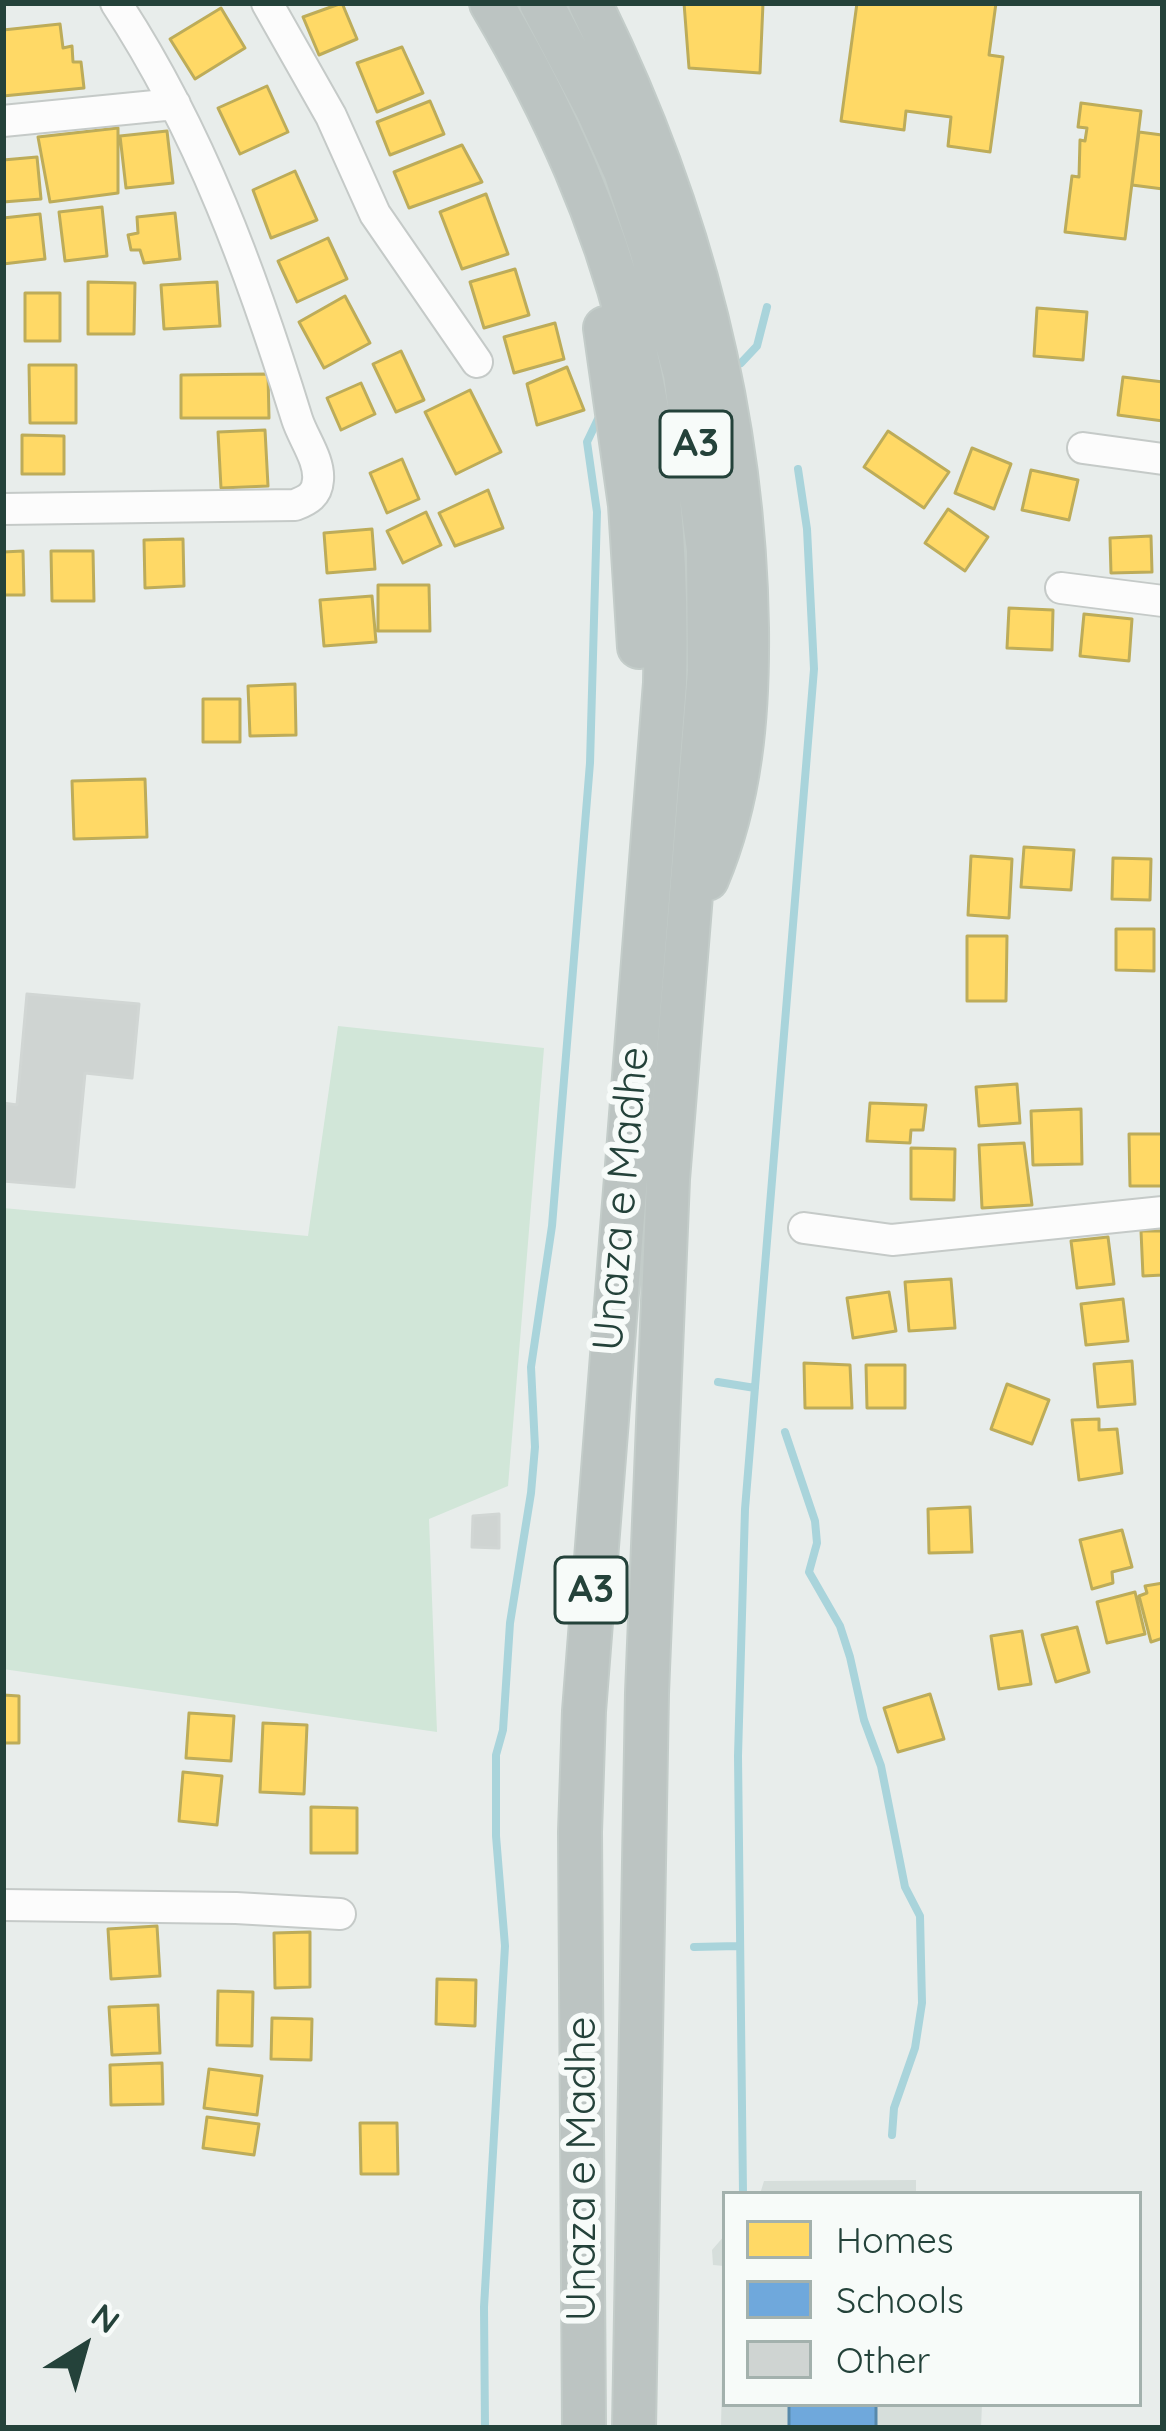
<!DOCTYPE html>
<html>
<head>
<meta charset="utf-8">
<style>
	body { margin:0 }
	#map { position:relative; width:1166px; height:2431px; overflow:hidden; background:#e8edeb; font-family:Quicksand,sans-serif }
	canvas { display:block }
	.frame { position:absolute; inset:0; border:6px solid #24423a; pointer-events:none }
	.legend { position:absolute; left:722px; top:2191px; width:420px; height:216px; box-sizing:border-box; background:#f7fbf9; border:3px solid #a3b1ad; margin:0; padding:15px 21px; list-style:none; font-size:36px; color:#24423a }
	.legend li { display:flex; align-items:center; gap:24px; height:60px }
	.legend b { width:60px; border:3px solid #a3b1ad }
	.north { position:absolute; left:24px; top:2287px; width:120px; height:120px; -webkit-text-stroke:9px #f7fbf9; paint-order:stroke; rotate:37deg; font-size:33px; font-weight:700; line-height:48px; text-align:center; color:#24423a }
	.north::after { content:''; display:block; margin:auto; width:42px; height:54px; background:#24423a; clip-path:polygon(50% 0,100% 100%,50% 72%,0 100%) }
</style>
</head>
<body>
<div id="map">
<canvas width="1166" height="2431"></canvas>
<div class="frame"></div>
<ul class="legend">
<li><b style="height:33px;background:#ffd966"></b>Homes</li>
<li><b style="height:33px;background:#6fa8dc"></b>Schools</li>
<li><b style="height:33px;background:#cfd4d2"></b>Other</li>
</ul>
<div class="north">N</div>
</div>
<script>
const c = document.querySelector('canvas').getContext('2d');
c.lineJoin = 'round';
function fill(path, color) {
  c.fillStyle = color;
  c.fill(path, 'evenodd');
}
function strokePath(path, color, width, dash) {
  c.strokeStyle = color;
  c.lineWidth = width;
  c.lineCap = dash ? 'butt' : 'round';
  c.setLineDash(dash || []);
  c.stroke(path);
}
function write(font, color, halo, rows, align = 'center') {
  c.font = font + ' Quicksand,sans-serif';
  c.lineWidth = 12;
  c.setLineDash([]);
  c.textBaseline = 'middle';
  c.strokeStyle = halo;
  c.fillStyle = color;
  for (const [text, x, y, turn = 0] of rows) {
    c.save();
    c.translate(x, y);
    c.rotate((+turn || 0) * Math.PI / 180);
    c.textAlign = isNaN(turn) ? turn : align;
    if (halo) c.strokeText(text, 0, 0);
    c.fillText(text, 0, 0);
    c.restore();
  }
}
const built = new Path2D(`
	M916,2180V2194H760L764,2181Z
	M725,2235V2404H982L981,2428H721L724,2266L713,2265L712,2250Z`);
const green = new Path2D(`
	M338,1026L544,1048L508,1486L429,1519L437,1732L3,1669V1208L308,1236Z`);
const homes = new Path2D(`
	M342,3L357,39L319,55L303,17Z
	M684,3H763L760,73L689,68Z
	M857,3H996L989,55L1003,57L990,152L948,146L951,117L906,111L904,130L841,121Z
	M221,8L245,48L195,79L170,39Z
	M60,24L63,48L72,46L73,62H81L84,88L3,96V30Z
	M402,47L423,93L377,112L357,63Z
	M267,86L288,132L240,154L218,108Z
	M430,101L444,134L390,155L377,122Z
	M1081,103L1141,111L1125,239L1065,232L1072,176L1079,177L1080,140L1085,141L1087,128L1078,127Z
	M1163,127V189L1132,185L1139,132L1162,135Z
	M118,128V193L50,202L38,137Z
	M167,131L173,183L126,188L120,136Z
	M462,145L482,182L409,208L394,172Z
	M37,157L41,199L3,202V160Z
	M295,171L317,220L271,238L253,190Z
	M486,194L508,254L462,269L440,212Z
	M102,207L107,256L65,261L59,212Z
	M175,213L180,259L144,263L140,250H131L128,235L138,233L137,217Z
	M40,214L45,259L3,264V218Z
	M328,238L347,279L297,302L278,261Z
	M515,269L529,315L484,328L470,282Z
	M88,282L135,283L134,334H88Z
	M217,282L220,326L164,329L161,285Z
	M25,293H60V341H25Z
	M345,296L370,343L324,368L299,322Z
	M1037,308L1087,312L1083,360L1034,356Z
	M555,323L564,359L514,373L504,337Z
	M401,351L424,400L396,412L373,364Z
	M29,365H76V423H30Z
	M567,367L584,410L537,425L527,384Z
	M268,374L269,418H181V375Z
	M1123,377L1163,382V421L1118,415Z
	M361,383L375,414L341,430L327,398Z
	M470,390L501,452L456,474L425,412Z
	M265,430L268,486L221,488L218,432Z
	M888,431L949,472L924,508L864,467Z
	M22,435L64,436V474H22Z
	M972,448L1011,464L994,509L955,493Z
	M402,459L419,499L387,513L370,473Z
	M1031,470L1078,480L1069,520L1022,510Z
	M488,490L503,528L455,546L439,513Z
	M948,509L988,537L965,571L925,543Z
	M426,512L441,545L403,563L387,531Z
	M372,529L375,569L327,573L324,533Z
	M1151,536L1152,572L1111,573L1110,538Z
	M183,539L184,586L145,588L144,540Z
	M23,551L24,595H3V552Z
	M51,551H93L94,601H52Z
	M378,585H429L430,631H378Z
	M372,596L376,642L324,646L320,600Z
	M1009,608L1053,610L1052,650L1007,648Z
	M1084,614L1132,619L1129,661L1080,656Z
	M295,684L296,735L250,736L248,686Z
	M203,699H240V742H203Z
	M145,779L147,837L74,839L72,781Z
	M1024,847L1074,850L1071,890L1021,887Z
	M971,856L1012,859L1009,918L968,915Z
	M1113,858L1151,859L1150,900L1112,899Z
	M1116,929H1154V971L1116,970Z
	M967,936H1007L1006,1001H967Z
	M1017,1084L1020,1123L979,1126L976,1087Z
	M870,1103L926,1105L923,1130H911L910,1143L867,1141Z
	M1081,1109L1082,1164L1033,1165L1031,1111Z
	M1129,1134H1163V1186H1130Z
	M1024,1143L1032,1205L982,1208L979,1145Z
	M911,1148L955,1149L954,1200L911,1199Z
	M1141,1231H1163V1275L1143,1276Z
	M1108,1237L1114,1284L1077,1288L1071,1241Z
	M951,1279L955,1328L909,1331L905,1282Z
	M889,1292L896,1331L853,1338L847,1298Z
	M1123,1299L1128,1341L1086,1345L1081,1304Z
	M1132,1361L1135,1404L1098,1407L1094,1364Z
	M804,1363L850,1365L852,1408H805Z
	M866,1365H905V1408H867Z
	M1007,1384L1049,1400L1032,1444L991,1429Z
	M1099,1419V1430L1117,1429L1122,1473L1079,1480L1072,1420Z
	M970,1507L972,1552L929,1553L928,1509Z
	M1122,1530L1132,1567L1112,1572L1113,1583L1092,1589L1080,1540Z
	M1163,1583V1638L1151,1642L1139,1596L1147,1593L1145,1586Z
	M1135,1592L1145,1634L1107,1643L1097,1602Z
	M1077,1627L1089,1672L1056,1682L1042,1635Z
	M1022,1631L1031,1684L999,1689L991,1636Z
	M930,1694L944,1739L898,1752L884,1708Z
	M3,1695L19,1696V1743H3Z
	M189,1713L234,1716L231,1761L186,1758Z
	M263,1723L307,1725L304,1794L260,1792Z
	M183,1772L222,1776L217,1825L179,1821Z
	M311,1807L357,1808V1853H311Z
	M157,1926L160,1976L111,1979L108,1929Z
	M310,1932V1987L275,1988L274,1933Z
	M437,1979L476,1980L475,2026L436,2024Z
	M218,1991L253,1992L252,2046L217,2045Z
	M158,2005L160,2053L112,2055L109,2007Z
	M272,2018L312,2019L311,2060L271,2059Z
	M162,2063L163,2104L111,2105L110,2065Z
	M209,2069L262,2076L257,2115L204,2108Z
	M207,2117L259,2124L254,2155L203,2148Z
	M360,2123H397L398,2174H361Z`);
const schools = new Path2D(`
	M789,2404H876V2428H789Z`);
const stream = new Path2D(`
	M741,363L757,346L767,307
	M718,1382L755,1388
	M785,1432L815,1521L817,1543L809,1572L840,1626L850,1657L864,1720L881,1766L905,1887L920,1916L922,2003L915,2048L894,2108L892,2135
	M694,1947L738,1946
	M743,2194L738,1756L745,1509L814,669L807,529L798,469
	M485,2428L484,2307L505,1946L496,1836V1755L503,1730L510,1623L531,1493L535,1447L531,1367L552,1226L590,763L597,512L587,442L598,419`);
const building = new Path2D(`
	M27,994L139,1004L132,1078L85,1073L74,1187L3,1181V1103L17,1105Z
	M499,1514V1548L472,1547L473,1516Z`);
const minor = new Path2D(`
	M267,3L331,116L375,214L477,362
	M3,121L175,104
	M1083,448L1163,459
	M3,509L295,505C308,500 317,495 318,480C320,460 303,438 297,419C252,274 200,131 116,3
	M1061,588L1163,601
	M804,1228L892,1240L1163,1212
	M3,1905L236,1908L340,1914`);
const highway = new Path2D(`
	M491,3C624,229 671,421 665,683L584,1711L580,1832L584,2428
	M541,3L597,109L625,171L651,249L685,374L708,550L709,672L668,1179L647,1693L634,2428
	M590,3C687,200 744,408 747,628C748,715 741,799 707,879
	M605,328L630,505L639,647`);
const shields = [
	[696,444,72],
	[591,1590,72]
];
const shieldNames = [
	["A3",696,444],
	["A3",591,1590]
];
const streetNames = [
	["Unaza e Madhe",622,1199,-85],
	["Unaza e Madhe",582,2169,-90]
];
fill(built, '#d6dedb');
fill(green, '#d1e6d8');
fill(homes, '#ffd966');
strokePath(homes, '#bdac59', 3);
fill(schools, '#6fa8dc');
strokePath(schools, '#5889ab', 3);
strokePath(stream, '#a9d4db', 8);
fill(building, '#cfd4d2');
strokePath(building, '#d1d6d4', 3);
strokePath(minor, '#c5cac8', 34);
strokePath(highway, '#c3ccc9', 46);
strokePath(minor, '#fcfcfc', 30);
strokePath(highway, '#bcc4c2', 42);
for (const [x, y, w] of shields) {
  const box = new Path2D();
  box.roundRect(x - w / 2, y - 33, w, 66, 9);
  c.fillStyle = '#f7fbf9';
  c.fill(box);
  strokePath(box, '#24423a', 3);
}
write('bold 39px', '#24423a', null, shieldNames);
write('42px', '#24423a', '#f7fbf9', streetNames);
</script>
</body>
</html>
